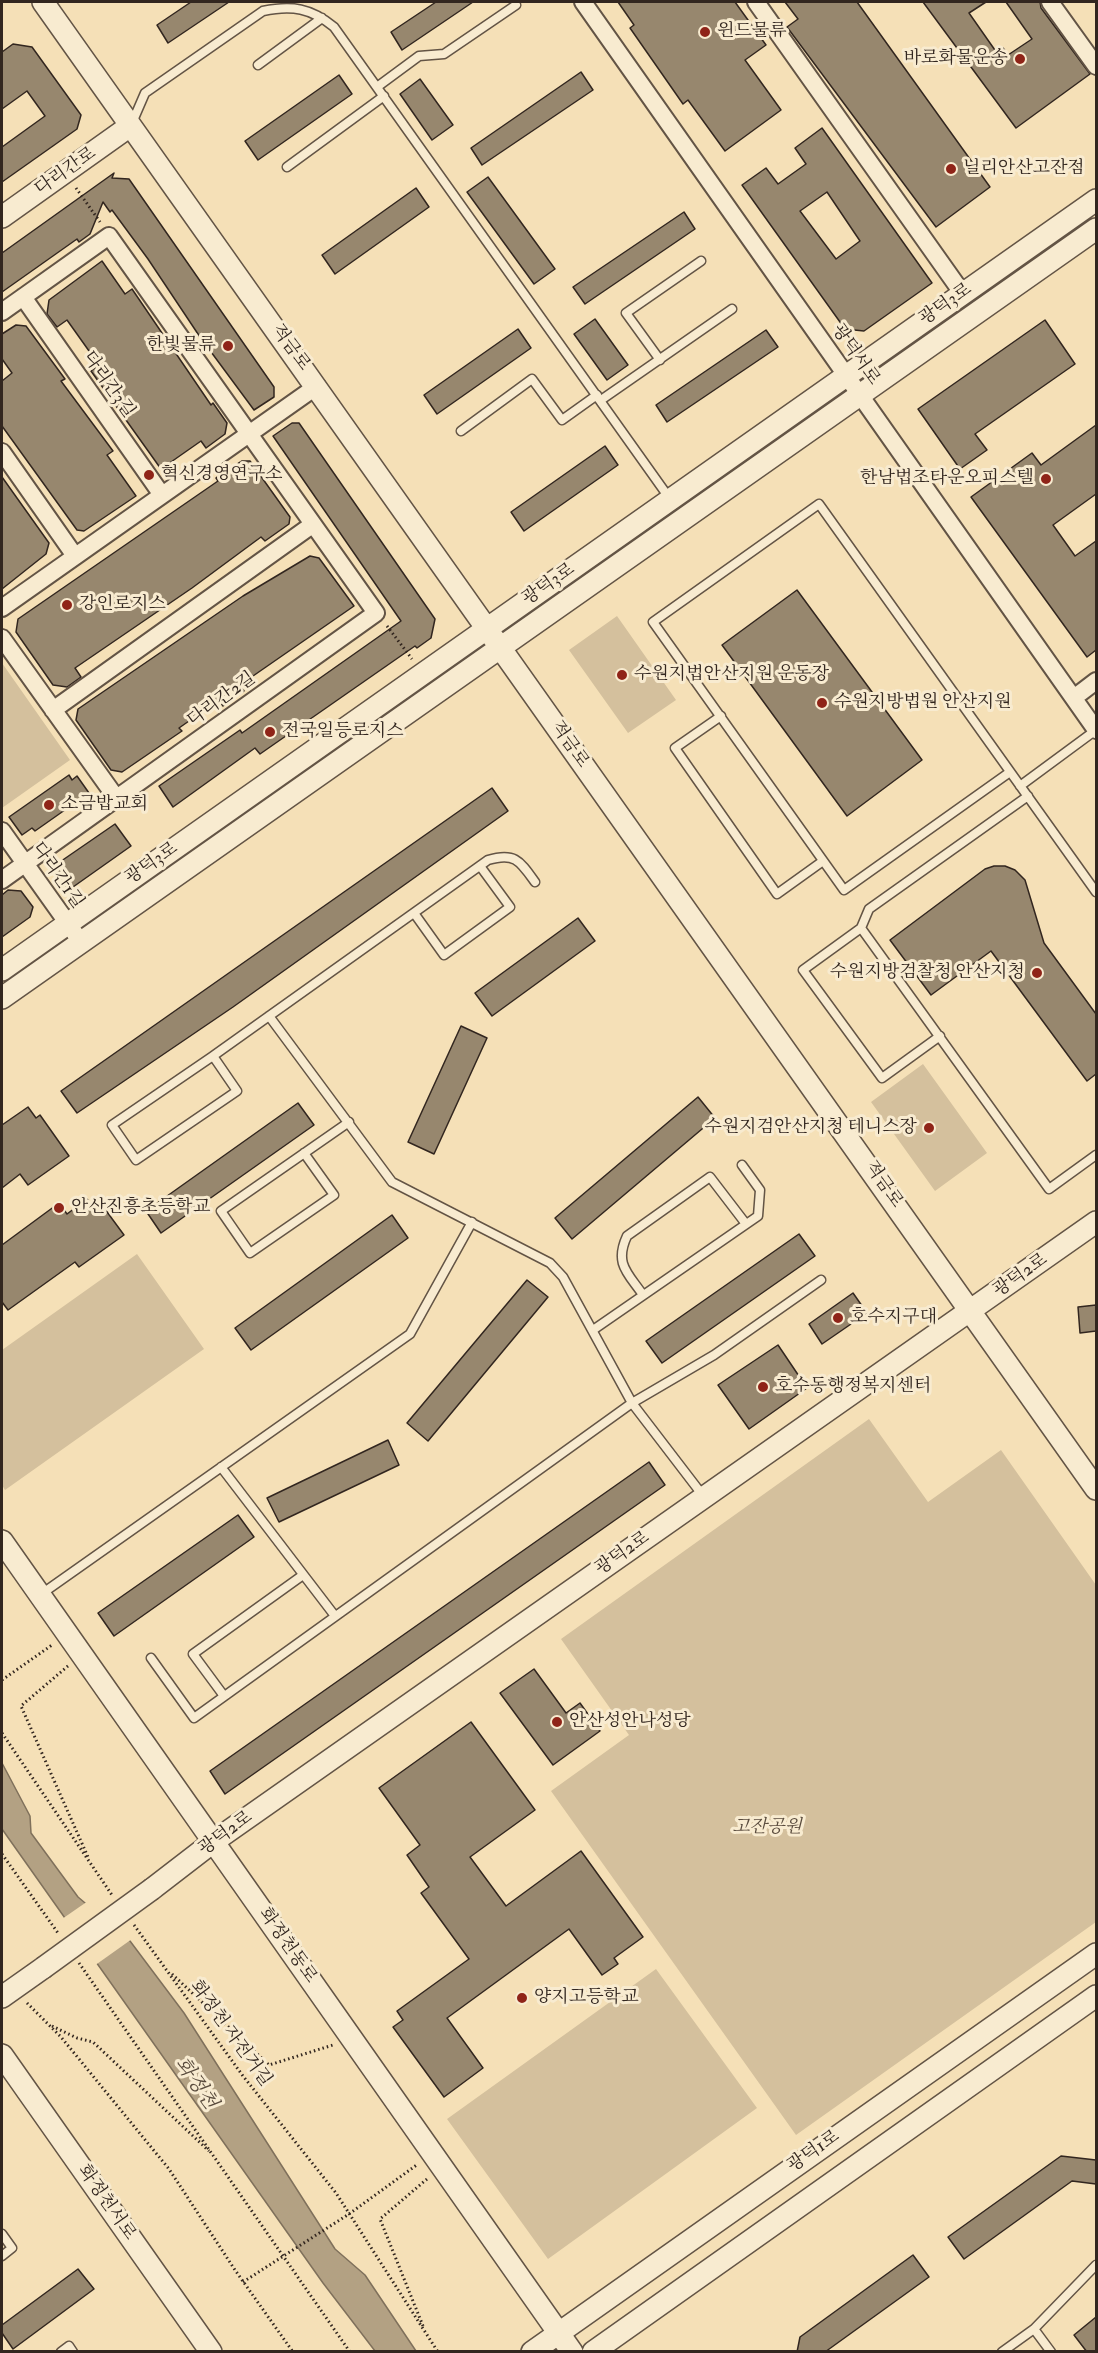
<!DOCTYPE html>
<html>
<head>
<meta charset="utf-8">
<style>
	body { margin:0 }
	#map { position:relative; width:1098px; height:2353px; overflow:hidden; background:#f5e0b7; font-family:"IM FELL Double Pica",serif }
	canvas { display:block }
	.frame { position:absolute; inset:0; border:3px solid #32261f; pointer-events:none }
</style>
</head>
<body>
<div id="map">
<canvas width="1098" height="2353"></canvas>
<div class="frame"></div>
</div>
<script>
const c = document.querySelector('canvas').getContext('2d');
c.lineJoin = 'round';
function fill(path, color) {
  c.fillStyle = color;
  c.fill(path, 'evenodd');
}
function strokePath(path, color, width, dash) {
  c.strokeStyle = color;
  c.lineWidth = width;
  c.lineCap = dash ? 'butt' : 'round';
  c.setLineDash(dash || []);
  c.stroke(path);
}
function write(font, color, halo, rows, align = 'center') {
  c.font = font + ' "IM FELL Double Pica","Noto Serif KR",serif';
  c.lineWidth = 6;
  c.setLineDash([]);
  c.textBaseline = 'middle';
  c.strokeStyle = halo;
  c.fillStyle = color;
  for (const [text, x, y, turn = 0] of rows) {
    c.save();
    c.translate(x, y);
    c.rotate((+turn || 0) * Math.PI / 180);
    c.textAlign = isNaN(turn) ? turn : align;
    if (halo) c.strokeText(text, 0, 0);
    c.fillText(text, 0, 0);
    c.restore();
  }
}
const green = new Path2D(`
	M617,616L676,700L628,733L569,650Z
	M2,663L70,760L2,808Z
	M923,1064L987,1153L935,1191L871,1102Z
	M137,1254L204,1349L5,1490L2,1485V1350Z
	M869,1419L928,1502L1001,1450L1096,1585V1922L796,2135L551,1791L629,1735L561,1639Z
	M656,1969L757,2108L548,2259L447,2119Z`);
const water = new Path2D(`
	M2,1763L30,1816L31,1833L78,1897L130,1941L184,2013L335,2249L365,2275L416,2351H375L323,2283L2,1829Z`);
const pier = new Path2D(`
	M88,1901L132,1939L94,1966L62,1919Z`);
const building = new Path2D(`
	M191,2H229L168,43L157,25Z
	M436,2H473L402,50L391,32Z
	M618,2H735L766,45L745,60L781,110L725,151L688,100L683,104L630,28L634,25Z
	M785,2H857L990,187L936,227L787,27L798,19Z
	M923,2H986L969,13L997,53L1003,48L1008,55L1032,39L1006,2H1040L1041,8L1090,74L1016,128Z
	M13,44L32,47L81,115L77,129L2,182V147L45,116L27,91L2,109V52Z
	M581,72L593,90L482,165L471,148Z
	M339,75L352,94L258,160L245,141Z
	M420,79L453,125L432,140L400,94Z
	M822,128L932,283L864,331L845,329L742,185L766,168L778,184L806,164L795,148ZM827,192L860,241L836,259L800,211Z
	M114,173L112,178L129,179L274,387V397L254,410L200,337L148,259L112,210L110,212L103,202L90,234L79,242L77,239L2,292V253Z
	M488,177L555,269L534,284L467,192Z
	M416,188L429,207L335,274L322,255Z
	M684,212L695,229L585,304L573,287Z
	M102,261L125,294L132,289L211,405L213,403L227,423L225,434L206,448L201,441L161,469L91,371L99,365L67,320L57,327L47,314L49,300Z
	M595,319L628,365L607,380L574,334Z
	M1045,320L1075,364L975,434L987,450L960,469L918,409Z
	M16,325L26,326L65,379L61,381L113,451L107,455L136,496L84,531L77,530L2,426V381L12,373L2,359V334Z
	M518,329L531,348L437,414L424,395Z
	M766,330L778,347L667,422L656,405Z
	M292,423H299L435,619L431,638L417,648L415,646L260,754L255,748L173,807L159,786L240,730L242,733L401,621L273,436Z
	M1096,425V494L1053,525L1075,556L1096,541V650L1087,657L971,497L1032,453L1041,465Z
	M605,446L618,465L524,531L511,512Z
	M242,461H250L290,517L289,524L265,541L261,537L192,588L75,668L81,677L67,687L53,685L16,632L18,619L218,481L216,478Z
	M2,477L49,543L46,554L2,589Z
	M310,556L319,558L354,606L240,685L244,691L223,706L219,700L179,728L182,731L122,772L111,770L76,720L78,709L243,596Z
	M797,590L922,760L847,816L722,645Z
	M69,775L72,780L77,776L89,793L35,831L32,828L22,835L9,817Z
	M492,788L508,811L233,1007L77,1113L61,1091Z
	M115,824L131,846L73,887L62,885L53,873L54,866Z
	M994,866H1005L1015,870L1025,880L1044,943L1096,1014V1074L1087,1081L991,951L931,995L890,940L985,869Z
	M8,890L21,891L33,907L30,917L2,937V895Z
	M578,918L595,941L492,1016L475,993Z
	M461,1026L487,1038L434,1154L408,1142Z
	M698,1097L715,1118L572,1239L555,1218Z
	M298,1103L314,1125L161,1233L146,1211Z
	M28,1107L36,1118L40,1115L69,1156L28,1185L20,1174L2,1188V1125Z
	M87,1199L92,1206L99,1201L124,1235L79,1267L75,1262L8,1310L2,1302V1245L59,1203L67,1214Z
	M392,1215L408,1238L251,1350L235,1328Z
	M799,1234L815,1256L662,1363L646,1341Z
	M527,1280L548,1297L428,1441L407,1423Z
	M853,1293L867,1313L822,1344L809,1324Z
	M1096,1305V1331L1080,1333L1078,1307Z
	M778,1345L807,1388L749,1429L718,1385Z
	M388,1440L399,1465L279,1522L267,1498Z
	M649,1462L665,1485L225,1794L210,1771Z
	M238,1515L254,1537L114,1636L98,1613Z
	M534,1669L566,1713L580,1703L600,1731L553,1765L500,1693Z
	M471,1722L535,1810L470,1857L506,1906L581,1851L643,1937L614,1958L618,1964L602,1975L569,1929L447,2018L483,2068L444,2097L393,2027L403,2020L397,2011L469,1959L421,1893L429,1887L407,1855L420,1845L379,1788Z
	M1061,2156L1096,2160V2184L1072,2181L964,2259L948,2237Z
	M913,2255L929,2277L825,2352H797L800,2337Z
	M78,2269L94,2289L13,2349L2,2333V2325Z
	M1096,2317V2352H1087L1074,2335Z`);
const path = new Path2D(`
	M76,188L100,222
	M387,626L412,659
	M68,1666L21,1706L88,1857
	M2,1680L52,1645
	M2,1733L112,1895
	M2,1854L58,1933
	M134,1925L243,2076L336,2193L438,2352
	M79,1963L350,2352
	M172,1974L269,2065L333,2045
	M27,2003L61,2037L169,2169L235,2270L293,2352
	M52,2026L77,2038L93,2042L209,2151
	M243,2282L349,2214L418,2164
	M423,2326L380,2219L427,2179`);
const service = new Path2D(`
	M258,65L322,18
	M377,87L419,56L444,54L516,5
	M132,123L145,93L263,11C292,5 311,8 334,27L670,499
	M287,167L384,96
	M660,360L626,313L701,261
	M601,400L732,309
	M461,431L532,379L562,420L597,395
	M721,716L675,748L777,894L823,861
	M1010,772L844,890L653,622L819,504L1096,892
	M1020,786L1096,730
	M414,913L444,955L510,907L480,866
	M861,928L869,909L1028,796
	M269,1016L392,1182L550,1263L563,1277L632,1403L704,1497
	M940,1036L882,1078L803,970L861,928L1049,1189L1096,1155
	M213,1056L488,860C515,852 520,861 535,882
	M213,1056L237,1091L136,1160L112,1125Z
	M304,1153L334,1195L250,1253L221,1211L349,1122
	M643,1295C628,1273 614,1264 627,1236L710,1177L746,1224
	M593,1330L758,1216L760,1190L742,1165
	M221,1467L335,1616
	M40,1595L410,1334L472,1222
	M151,1658L194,1718L632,1403L714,1355L821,1280
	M224,1696L193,1654L303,1575
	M2,2234L12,2248L2,2256
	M1034,2329L1051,2352
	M61,2352L69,2346L73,2352
	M1002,2352L1034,2329L1096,2265`);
const minor = new Path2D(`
	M583,2L1096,730
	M756,2L963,294
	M1050,2L1096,66
	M23,297L162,495
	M2,312L109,236L376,613L2,880
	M2,452L75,556
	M2,608L317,386
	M2,638L117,799
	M1075,697L1096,681
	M53,710L312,525
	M2,831L81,942`);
const tertiary = new Path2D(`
	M43,2L1096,1489
	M2,217L130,126
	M2,970L1096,200
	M2,998L1096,229
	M2,1541L572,2352
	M152,1889L213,1842L1096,1222
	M2,1997L43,1968
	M2,2055L211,2352
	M532,2352L1096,1954
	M593,2352L1096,1996`);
const tertiaryBridge = new Path2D(`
	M43,1968L152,1889`);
const markers = [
	[705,32,6,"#8f2418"],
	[1020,59,6,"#8f2418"],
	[951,169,6,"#8f2418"],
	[228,346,6,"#8f2418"],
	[149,475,6,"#8f2418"],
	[1046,479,6,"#8f2418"],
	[67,605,6,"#8f2418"],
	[622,675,6,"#8f2418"],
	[822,703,6,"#8f2418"],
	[270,732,6,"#8f2418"],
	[49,805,6,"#8f2418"],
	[1037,973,6,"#8f2418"],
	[929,1128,6,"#8f2418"],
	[59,1208,6,"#8f2418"],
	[838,1318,6,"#8f2418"],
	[763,1387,6,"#8f2418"],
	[557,1722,6,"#8f2418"],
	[522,1998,6,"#8f2418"]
];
const poiNames = [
	["윈드물류",717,32],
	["바로화물운송",1008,59,"right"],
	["닐리안산고잔점",963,169],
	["한빛물류",216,346,"right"],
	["혁신경영연구소",161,475],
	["한남법조타운오피스텔",1034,479,"right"],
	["강인로지스",79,605],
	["수원지법안산지원 운동장",634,675],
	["수원지방법원 안산지원",834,703],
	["전국일등로지스",282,732],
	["소금밥교회",61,805],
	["수원지방검찰청 안산지청",1025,973,"right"],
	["수원지검안산지청 테니스장",917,1128,"right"],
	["안산진흥초등학교",71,1208],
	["호수지구대",850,1318],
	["호수동행정복지센터",775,1387],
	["안산성안나성당",569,1722],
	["양지고등학교",534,1998]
];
const streetNames = [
	["다리간로",66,172,-35],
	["광덕3로",946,305,-35],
	["적금로",290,348,54],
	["광덕서로",855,355,55],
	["다리간3길",108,385,55],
	["광덕3로",549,585,-35],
	["다리간2길",222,700,-36],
	["적금로",569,745,55],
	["광덕3로",152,864,-35],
	["다리간1길",57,876,55],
	["적금로",883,1185,55],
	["광덕2로",1021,1276,-35],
	["광덕2로",623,1554,-35],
	["광덕2로",226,1834,-36],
	["화정천동로",287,1946,55],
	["화정천 자전거길",230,2034,54],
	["광덕1로",814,2152,-35],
	["화정천서로",106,2203,55]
];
const parkNames = [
	["고잔공원",767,1828]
];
const waterNames = [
	["화정천",195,2084,55]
];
fill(green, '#d4c09d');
fill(water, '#b3a183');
strokePath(water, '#7f705b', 1.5);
fill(pier, '#f5e0b7');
fill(building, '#97876e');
strokePath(building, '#32261f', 1.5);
strokePath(service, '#635445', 11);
strokePath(minor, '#635445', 20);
strokePath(tertiary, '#635445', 24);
strokePath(path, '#32261f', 3, [1.5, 3]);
strokePath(service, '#f8ebd0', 8);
strokePath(minor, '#f8ebd0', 16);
strokePath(tertiary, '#f8ebd0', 21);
strokePath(tertiaryBridge, '#635445', 24, []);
strokePath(tertiaryBridge, '#f8ebd0', 21);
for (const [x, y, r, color] of markers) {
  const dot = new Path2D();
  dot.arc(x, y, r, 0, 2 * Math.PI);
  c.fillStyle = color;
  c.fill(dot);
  strokePath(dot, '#f8ebd0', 2);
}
write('18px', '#32261f', '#f8ebd0', poiNames, 'left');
write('18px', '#32261f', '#f8ebd0', streetNames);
write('italic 18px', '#5a4c3e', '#f8ebd0', parkNames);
write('italic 20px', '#594b3d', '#f8ebd0', waterNames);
</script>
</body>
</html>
